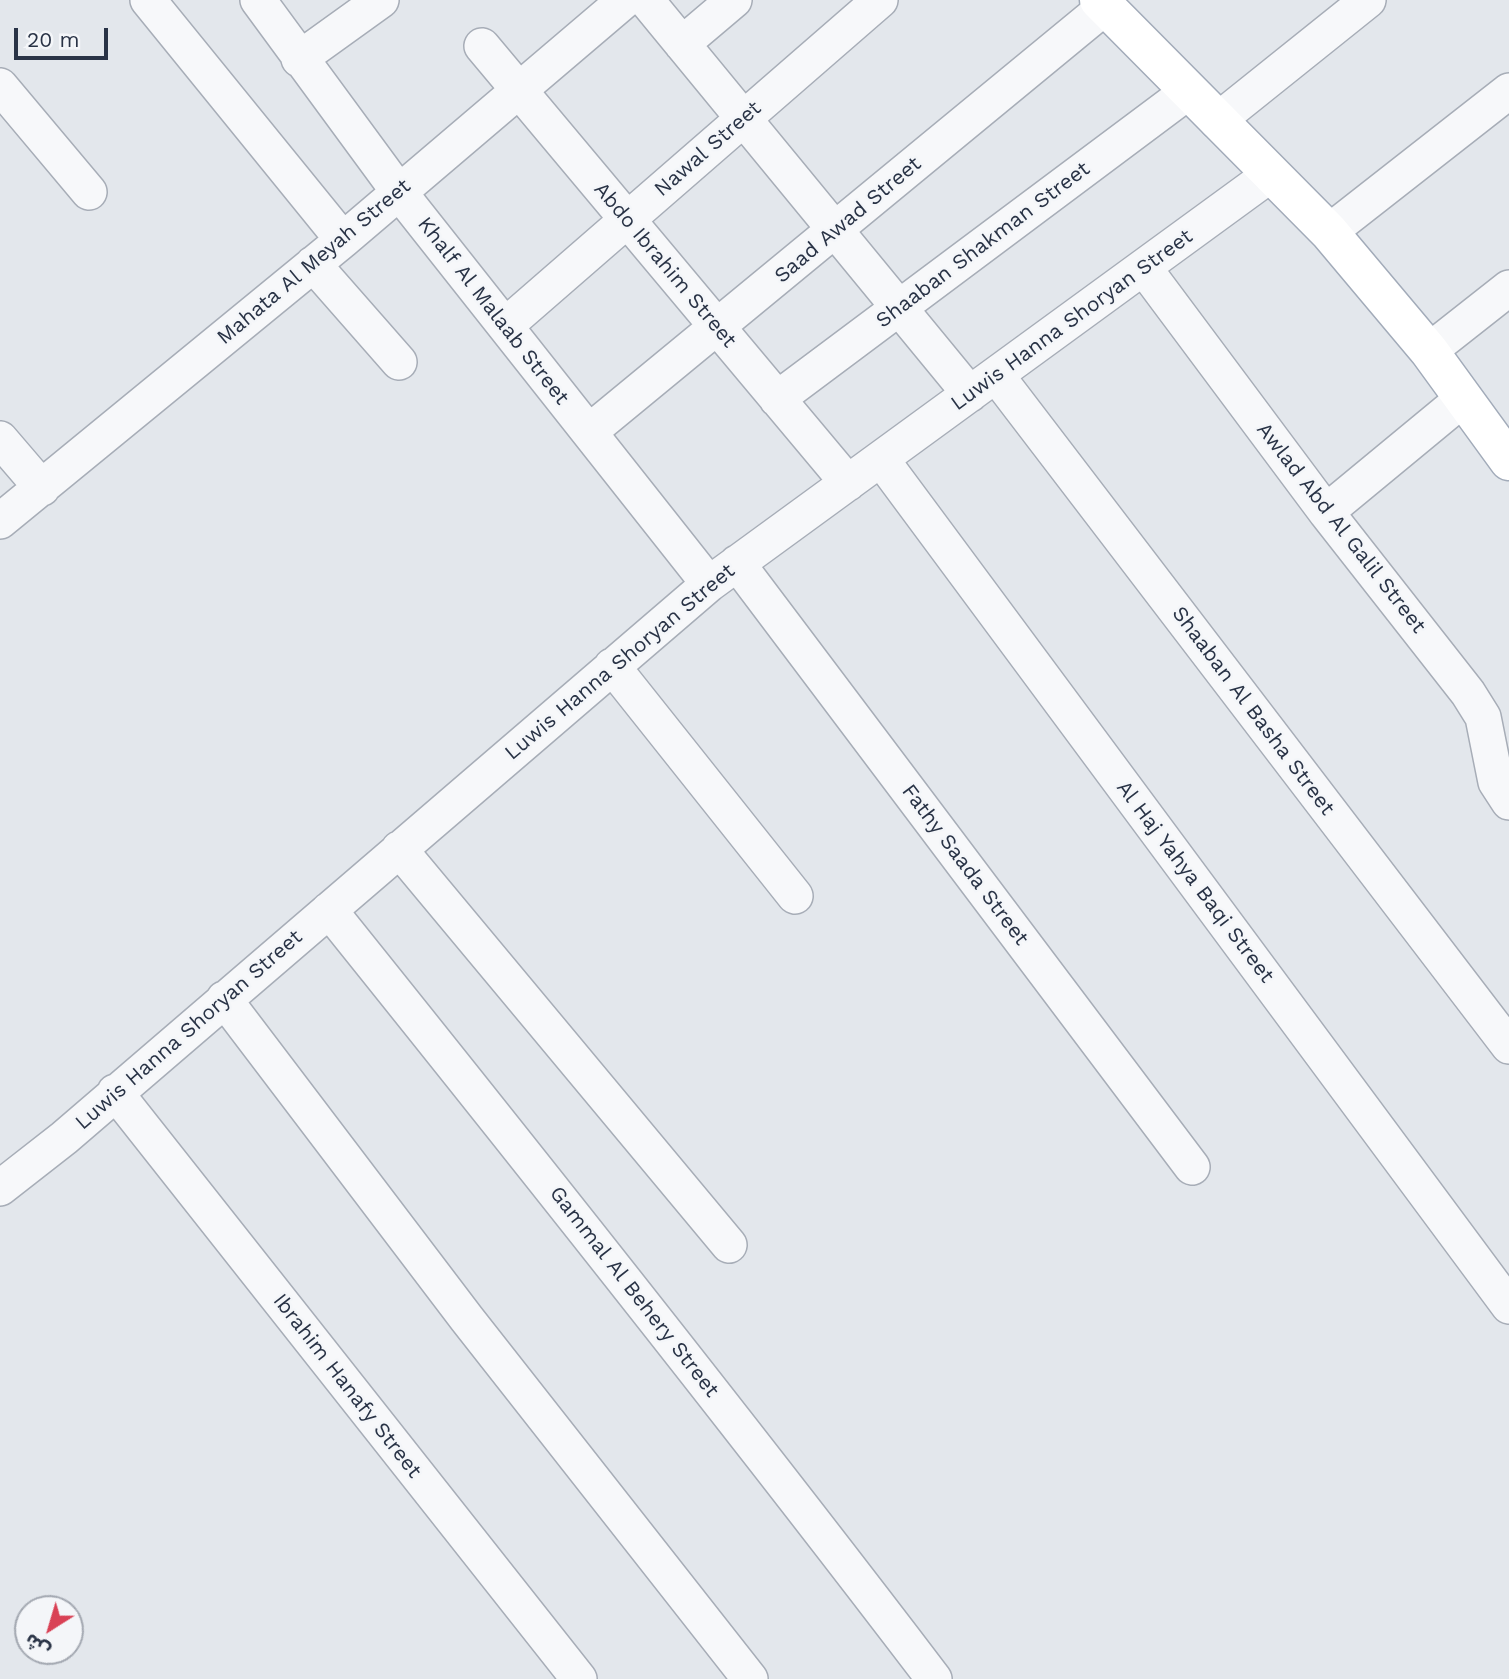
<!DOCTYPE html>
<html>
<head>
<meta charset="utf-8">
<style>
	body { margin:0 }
	#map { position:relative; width:1509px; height:1679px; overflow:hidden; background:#e3e7ec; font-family:"Work Sans","Noto Sans Arabic",sans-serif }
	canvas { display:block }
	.north { position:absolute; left:14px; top:1595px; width:70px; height:70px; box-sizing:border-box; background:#f4f6f9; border:2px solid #a3a8b1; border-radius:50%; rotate:217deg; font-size:19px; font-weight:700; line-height:28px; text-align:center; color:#293346 }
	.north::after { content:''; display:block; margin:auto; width:24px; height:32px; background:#d94155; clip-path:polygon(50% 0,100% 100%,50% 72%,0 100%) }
	.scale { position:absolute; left:14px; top:28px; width:94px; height:32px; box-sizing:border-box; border:4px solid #293346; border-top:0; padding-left:9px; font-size:21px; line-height:24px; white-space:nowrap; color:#293346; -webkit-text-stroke:5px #f4f6f9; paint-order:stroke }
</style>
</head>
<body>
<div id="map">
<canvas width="1509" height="1679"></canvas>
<div class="north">ش</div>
<div class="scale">20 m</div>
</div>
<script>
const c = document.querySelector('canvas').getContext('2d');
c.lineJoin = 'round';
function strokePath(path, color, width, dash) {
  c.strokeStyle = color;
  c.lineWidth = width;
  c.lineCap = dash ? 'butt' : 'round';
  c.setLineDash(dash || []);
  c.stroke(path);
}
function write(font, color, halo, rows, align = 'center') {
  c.font = font + ' "Work Sans",sans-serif';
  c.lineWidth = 5;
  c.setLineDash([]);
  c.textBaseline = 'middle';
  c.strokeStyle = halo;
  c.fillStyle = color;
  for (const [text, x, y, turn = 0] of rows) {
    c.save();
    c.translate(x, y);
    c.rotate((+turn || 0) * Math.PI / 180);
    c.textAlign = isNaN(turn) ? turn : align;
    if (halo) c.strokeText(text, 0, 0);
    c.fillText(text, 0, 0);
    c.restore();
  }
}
const minor = new Path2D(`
	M148,0L343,240
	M258,0L399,192L709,584
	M646,0L970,394
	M682,44L734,0
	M482,46L848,483
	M299,59L381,0
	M0,86L89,192
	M1217,121L1368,0
	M1329,232L1509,91
	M313,264L399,362
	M1144,268L1326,512L1468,693L1483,717L1496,782L1509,802
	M505,326L880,0
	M1429,351L1509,288
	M996,375L1509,1046
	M777,399L1189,91
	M589,432L1105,7
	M0,439L42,488
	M881,459L1509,1306
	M1326,512L1464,398
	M0,521L343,240L625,0
	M737,563L1192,1167
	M612,666L795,896
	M399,849L729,1245
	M329,910C533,1164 736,1419 934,1679
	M224,999L467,1319L750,1679
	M115,1092L579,1679
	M0,1188L64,1138L709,584L1271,174`);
const major = new Path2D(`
	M1099,0L1329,232L1429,351L1509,461`);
const streetNames = [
	["Nawal Street",708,149,-41],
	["Saad Awad Street",848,220,-40],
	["Shaaban Shakman Street",983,245,-37],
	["Mahata Al Meyah Street",314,262,-40],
	["Abdo Ibrahim Street",665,265,50],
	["Khalf Al Malaab Street",493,311,52],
	["Luwis Hanna Shoryan Street",1072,320,-36],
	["Awlad Abd Al Galil Street",1341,528,52],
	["Luwis Hanna Shoryan Street",620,662,-40],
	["Shaaban Al Basha Street",1253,711,53],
	["Fathy Saada Street",965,865,53],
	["Al Haj Yahya Baqi Street",1195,882,53],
	["Luwis Hanna Shoryan Street",189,1030,-41],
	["Gammal Al Behery Street",634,1292,52],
	["Ibrahim Hanafy Street",347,1386,52]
];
strokePath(minor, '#a7adb7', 38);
strokePath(major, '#a2abb9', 41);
strokePath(minor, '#f7f8fa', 35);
strokePath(major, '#fff', 38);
write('21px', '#293346', '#f4f6f9', streetNames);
</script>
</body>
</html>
